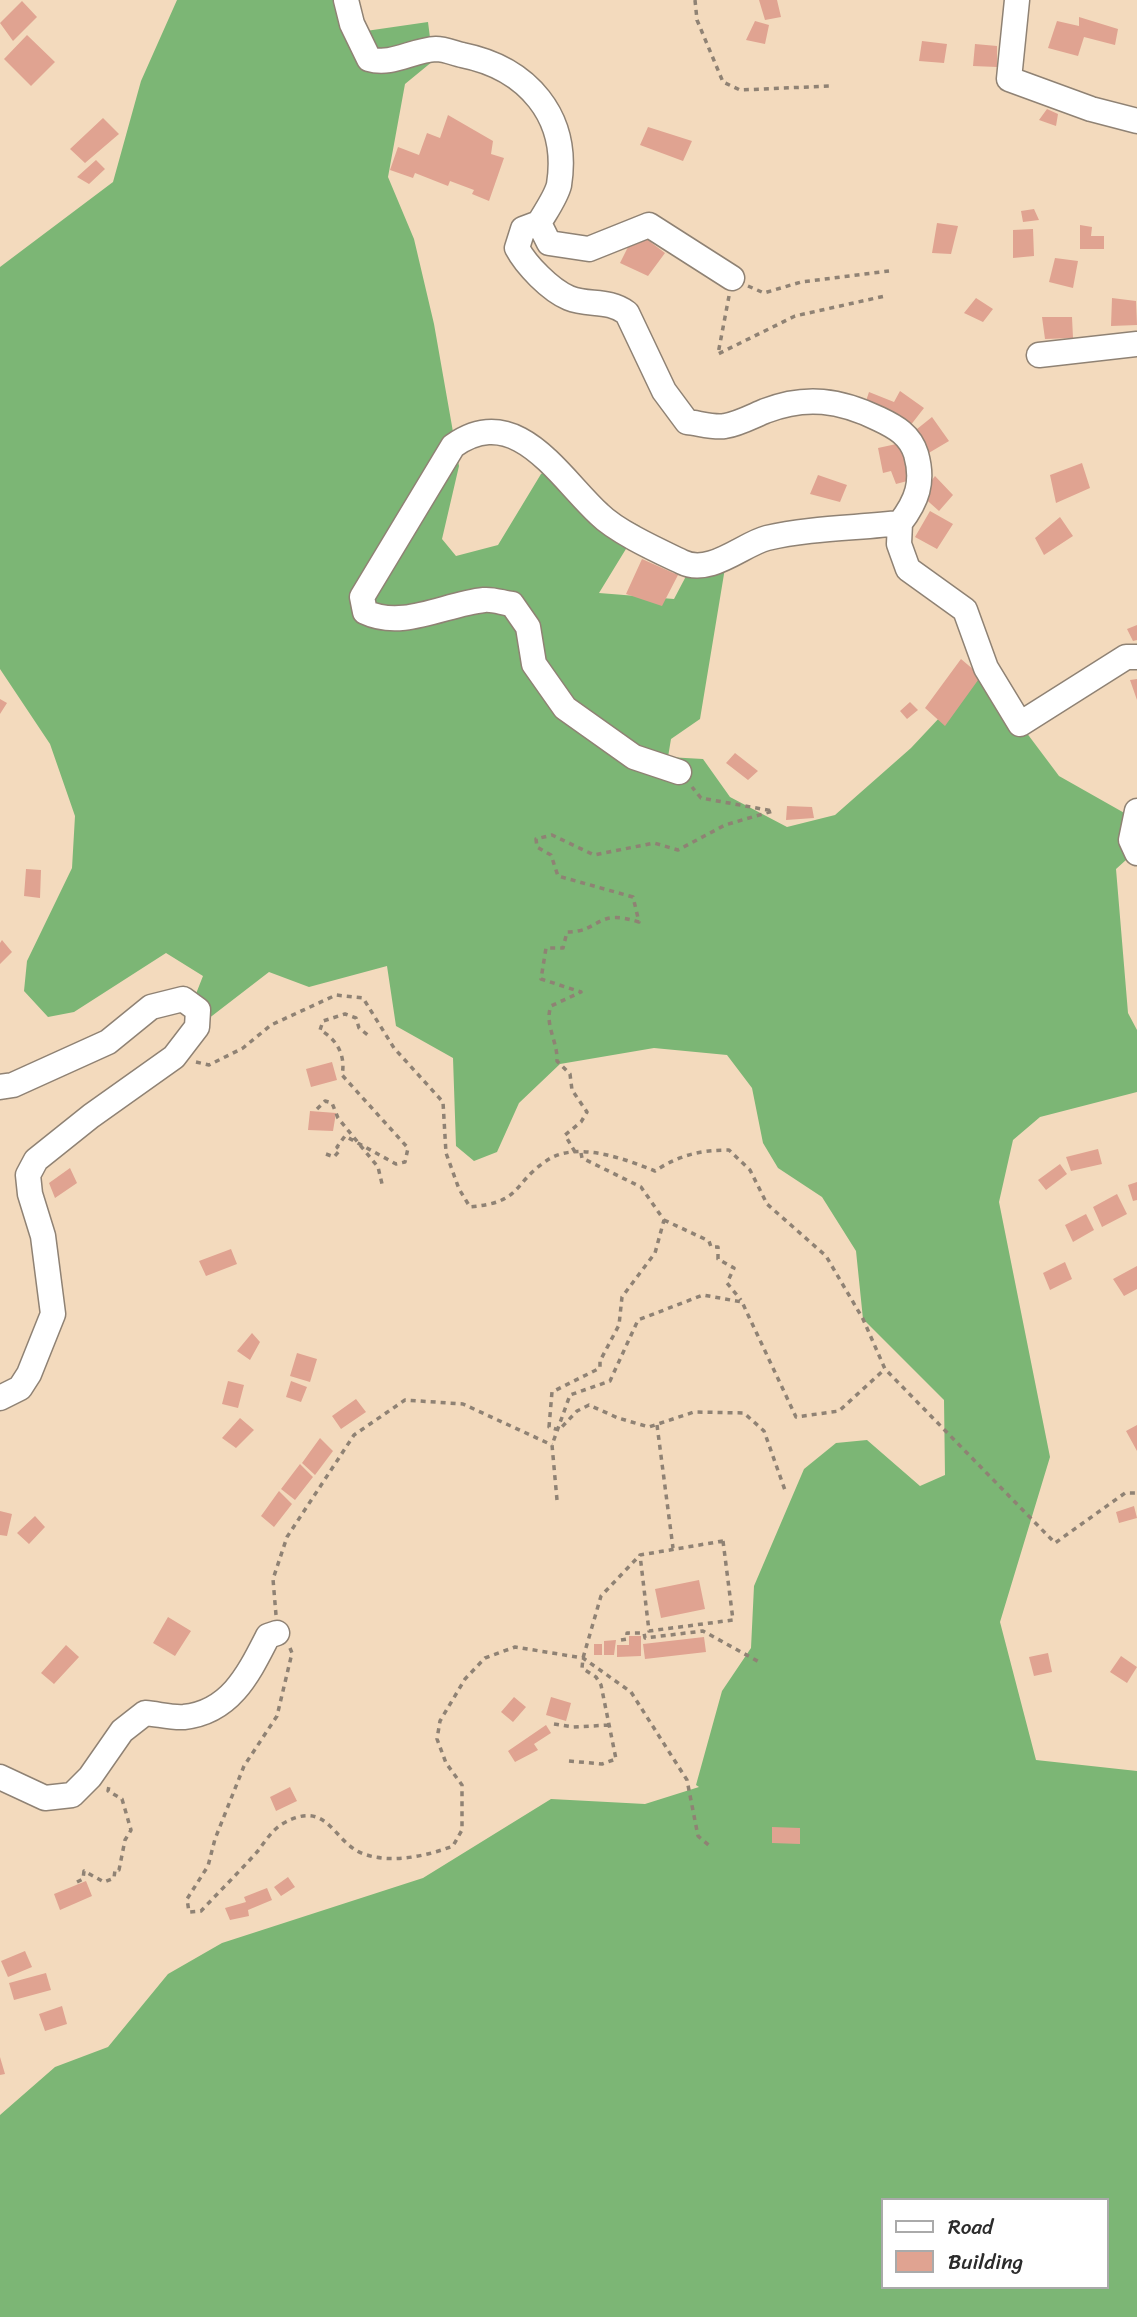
<!DOCTYPE html>
<html>
<head>
<meta charset="utf-8">
<style>
	body { margin:0 }
	#map { position:relative; width:1137px; height:2317px; overflow:hidden; background:#f3dabd; font-family:Sriracha,sans-serif }
	canvas { display:block }
	.legend { position:absolute; left:881px; top:2198px; width:228px; height:91px; box-sizing:border-box; background:#fff; border:2px solid #aaa; margin:0; padding:9px 12px; list-style:none; font-size:21px; color:#2b2b2b }
	.legend li { display:flex; align-items:center; gap:14px; height:35px }
	.legend b { width:35px; border:2px solid #aaa }
</style>
</head>
<body>
<div id="map">
<canvas width="1137" height="2317"></canvas>
<ul class="legend">
<li><b style="height:9px;background:#fff"></b>Road</li>
<li><b style="height:19px;background:#e0a391"></b>Building</li>
</ul>
</div>
<script>
const c = document.querySelector('canvas').getContext('2d');
c.lineJoin = 'round';
function fill(path, color) {
  c.fillStyle = color;
  c.fill(path, 'evenodd');
}
function strokePath(path, color, width, dash) {
  c.strokeStyle = color;
  c.lineWidth = width;
  c.lineCap = dash ? 'butt' : 'round';
  c.setLineDash(dash || []);
  c.stroke(path);
}
const forest = new Path2D(`
	M177,0H341L352,33L428,22L433,61L405,84L388,177L414,239L434,324L459,466L442,539L456,556L498,545L541,474L560,461L610,511L640,526L599,593L674,599L694,561L725,568L700,719L671,739L668,757L703,759L730,797L787,827L835,815L911,748L986,668L1020,724L1059,776L1135,819L1136,851L1116,869L1128,1013L1137,1030V1092L1040,1117L1013,1140L999,1202L1050,1457L1000,1622L1036,1760L1137,1771V2317H0V2115L55,2067L108,2047L168,1974L222,1943L423,1878L551,1799L645,1804L699,1787L696,1785L722,1691L751,1648L754,1586L804,1469L836,1443L867,1440L920,1486L945,1475L944,1400L863,1319L856,1251L822,1197L778,1168L763,1143L752,1088L727,1055L654,1048L560,1064L519,1103L497,1152L474,1161L456,1146L453,1058L396,1026L387,966L309,987L269,972L208,1019L190,1009L203,976L166,953L74,1012L48,1017L24,991L27,961L72,868L75,816L50,744L0,669V267L113,182L141,81ZM883,2200H1107V2287H883Z`);
const building = new Path2D(`
	M759,0H777L781,17L765,20Z
	M22,1L37,17L13,41L0,23Z
	M1079,17L1118,29L1115,45L1084,37L1078,56L1048,48L1057,21L1079,26Z
	M755,21L769,25L765,44L746,40Z
	M27,35L55,62L31,86L4,59Z
	M922,41L947,44L944,63L919,61Z
	M975,44L997,46V67L973,66Z
	M1047,109L1058,114L1056,126L1039,120Z
	M448,115L493,141L491,154L504,158L489,201L472,194L474,190L450,181L448,186L415,173L413,178L390,170L398,147L419,155L427,133L440,138Z
	M103,118L119,134L85,163L70,149Z
	M648,127L692,141L683,161L640,145Z
	M96,160L105,169L89,184L77,177Z
	M1034,209L1039,220L1023,222L1021,211Z
	M937,223L958,226L951,254L932,253Z
	M1080,225L1092,227L1091,236H1104V249H1080Z
	M1033,229L1034,256L1013,258V230Z
	M636,231L665,253L648,276L620,263Z
	M1055,258L1078,261L1073,288L1049,282Z
	M976,298L993,309L983,322L964,313Z
	M1112,298L1136,301L1137,325L1111,326Z
	M1042,317H1072L1073,338L1045,339Z
	M900,391L924,408L910,426L864,407L869,392L894,402Z
	M932,417L949,441L927,454L912,433Z
	M901,443L911,480L896,484L891,471L883,473L878,448Z
	M1082,463L1090,488L1056,503L1050,475Z
	M818,475L847,485L840,502L810,494Z
	M935,476L953,495L939,511L921,495Z
	M930,511L953,524L937,549L915,537Z
	M1060,517L1073,536L1044,555L1035,538Z
	M642,559L678,575L662,606L626,594Z
	M1137,625V640L1133,641L1127,629Z
	M961,659L981,676L945,726L925,708Z
	M1137,679V700L1130,680Z
	M0,699L7,703L0,714Z
	M910,702L918,710L907,719L900,711Z
	M735,753L758,771L748,780L726,763Z
	M787,806L812,807L814,818L786,820Z
	M26,869L41,870L40,898L24,896Z
	M2,940L12,952L0,964V943Z
	M332,1062L337,1080L311,1087L306,1069Z
	M310,1111L336,1113L333,1131L308,1130Z
	M1098,1149L1102,1164L1071,1171L1066,1157Z
	M1060,1164L1067,1174L1046,1190L1038,1180Z
	M70,1168L77,1183L55,1198L49,1183Z
	M1137,1182V1200L1133,1201L1128,1185Z
	M1117,1194L1127,1214L1102,1227L1093,1207Z
	M1086,1214L1094,1230L1073,1242L1065,1225Z
	M231,1249L237,1264L206,1276L199,1261Z
	M1065,1262L1072,1279L1050,1290L1043,1273Z
	M1137,1266V1289L1124,1296L1113,1279Z
	M252,1333L260,1342L250,1360L237,1351Z
	M297,1353L317,1359L310,1382L290,1376Z
	M228,1381L244,1385L238,1408L222,1404Z
	M291,1381L307,1387L301,1402L286,1397Z
	M356,1399L366,1412L341,1429L332,1416Z
	M240,1418L254,1430L236,1448L222,1438Z
	M1137,1425V1451L1126,1431Z
	M320,1438L333,1451L315,1475L302,1463Z
	M300,1464L313,1477L295,1500L281,1489Z
	M279,1491L292,1504L274,1527L261,1516Z
	M1134,1506L1137,1518L1119,1523L1116,1512Z
	M0,1511L12,1514L7,1536L0,1535Z
	M35,1516L45,1527L29,1544L17,1533Z
	M699,1580L705,1609L661,1618L655,1589Z
	M168,1617L191,1631L175,1656L153,1643Z
	M629,1636H641V1656L617,1657V1645H629Z
	M704,1637L706,1652L645,1659L643,1644Z
	M616,1640L614,1655H604V1641Z
	M594,1644H602V1655H594Z
	M66,1645L79,1657L54,1684L41,1673Z
	M1048,1653L1052,1672L1034,1676L1029,1657Z
	M1121,1656L1137,1667L1127,1683L1110,1672Z
	M514,1697L526,1707L513,1722L501,1712Z
	M551,1697L571,1703L566,1721L546,1715Z
	M546,1725L551,1733L534,1744L538,1750L515,1762L508,1751Z
	M290,1787L297,1801L276,1811L270,1797Z
	M772,1827L800,1828V1844L772,1843Z
	M288,1877L295,1887L281,1896L274,1887Z
	M86,1881L92,1896L60,1910L54,1894Z
	M267,1888L272,1900L248,1910L249,1916L230,1920L225,1908L246,1902L244,1897Z
	M25,1951L32,1967L8,1977L1,1961Z
	M46,1973L51,1990L14,2000L9,1983Z
	M62,2006L67,2024L45,2031L39,2014Z
	M0,2057L5,2074L0,2075Z`);
const path = new Path2D(`
	M695,0L697,20L723,82L740,90L830,86
	M748,286L764,293L801,282L889,271
	M729,296L718,354L795,316L885,296
	M196,1062L209,1065L243,1048L271,1025L336,995L363,998L394,1048L443,1102L446,1153L459,1189L470,1207C523,1202 511,1185 546,1161C576,1140 625,1159 655,1171C679,1155 701,1150 729,1150L750,1170L767,1204L826,1256L863,1319L885,1369L1055,1543L1125,1493H1137
	M317,1109L325,1101L332,1103L338,1118L378,1167L383,1188
	M575,1152L565,1135L581,1122L587,1112L572,1090L570,1074L557,1061C558,1042 544,1024 551,1006L581,992L541,979L546,948H563L567,932C601,932 595,908 639,922L633,897L558,876L551,855L537,847L536,839L552,835L594,855L654,843L678,850L725,825L773,811L701,798L692,787
	M581,1153L582,1158L641,1187L664,1220L655,1253L622,1297L619,1325L600,1361V1368L552,1392L549,1427L559,1430L577,1411L589,1405L618,1418L649,1427L694,1412L744,1413L764,1431L786,1493
	M326,1154L334,1157L340,1150L337,1147L345,1136L396,1164L405,1162L408,1148L342,1075C346,1056 337,1039 320,1030L323,1021L345,1014L356,1018L359,1028L369,1036
	M664,1220L709,1241L711,1247H718V1259L734,1268L727,1283L741,1300
	M657,1425L673,1548
	M557,1500L552,1445L570,1395L610,1381L638,1320L703,1295L742,1302L796,1417L839,1411L885,1369
	M723,1541L733,1620L649,1631L640,1555Z
	M276,1615L273,1579L287,1537L354,1435L405,1400L463,1404L552,1445
	M621,1640L627,1639V1633H644L645,1638L703,1631L761,1663
	M290,1648L292,1653L277,1716L244,1766L215,1839L208,1866L187,1899L189,1912L201,1911C220,1891 239,1872 257,1852C264,1843 272,1830 282,1824C329,1797 332,1843 364,1854C391,1864 427,1856 453,1846L462,1830V1785L446,1763L437,1739L440,1721L465,1679L485,1658L515,1647L583,1658L631,1692L687,1780L698,1836L712,1848
	M554,1724L573,1727L610,1725
	M569,1761L602,1764L616,1759L601,1685L596,1677L582,1668L583,1658L601,1596L640,1555
	M77,1882L83,1879L84,1871L104,1882L114,1878L115,1870H119L125,1840L131,1830L122,1799L108,1791L109,1786`);
const minor = new Path2D(`
	M346,0L352,24L369,59C392,66 412,50 436,49C444,49 454,53 462,55C527,68 570,116 559,185C556,197 546,211 539,223L549,243L589,249L649,225L732,278
	M1017,0L1009,79L1091,109L1137,121
	M539,223L523,229L517,248C526,265 550,290 569,298C589,306 608,299 627,313L664,391L687,422C698,423 714,428 725,426C738,424 753,416 765,411C806,395 840,400 879,419C896,427 910,435 916,454C924,482 917,501 900,523
	M1039,355L1137,344
	M679,772L634,757L565,708L534,664L528,627L512,604C503,603 493,599 484,600C445,604 403,630 365,612L362,597L453,446C516,401 558,476 599,514C617,532 659,551 682,562C710,576 743,544 767,538C809,528 857,528 900,523L899,544L908,569L965,610L986,668L1020,724L1126,657H1137
	M1137,811L1131,840L1137,853
	M0,1087L13,1085L108,1042L151,1007L183,999L198,1010L197,1027L174,1057L91,1116L36,1160L28,1175L30,1194L43,1236L53,1314L29,1374L20,1388L0,1398
	M0,1777L45,1798L72,1795L90,1777L122,1731L145,1713C158,1714 172,1718 184,1717C231,1712 249,1673 268,1636L277,1633`);
fill(forest, '#7cb675');
fill(building, '#e0a391');
strokePath(minor, '#8f8274', 27);
strokePath(path, '#8f8274', 3.5, [5, 5]);
strokePath(minor, '#fff', 24);
</script>
</body>
</html>
